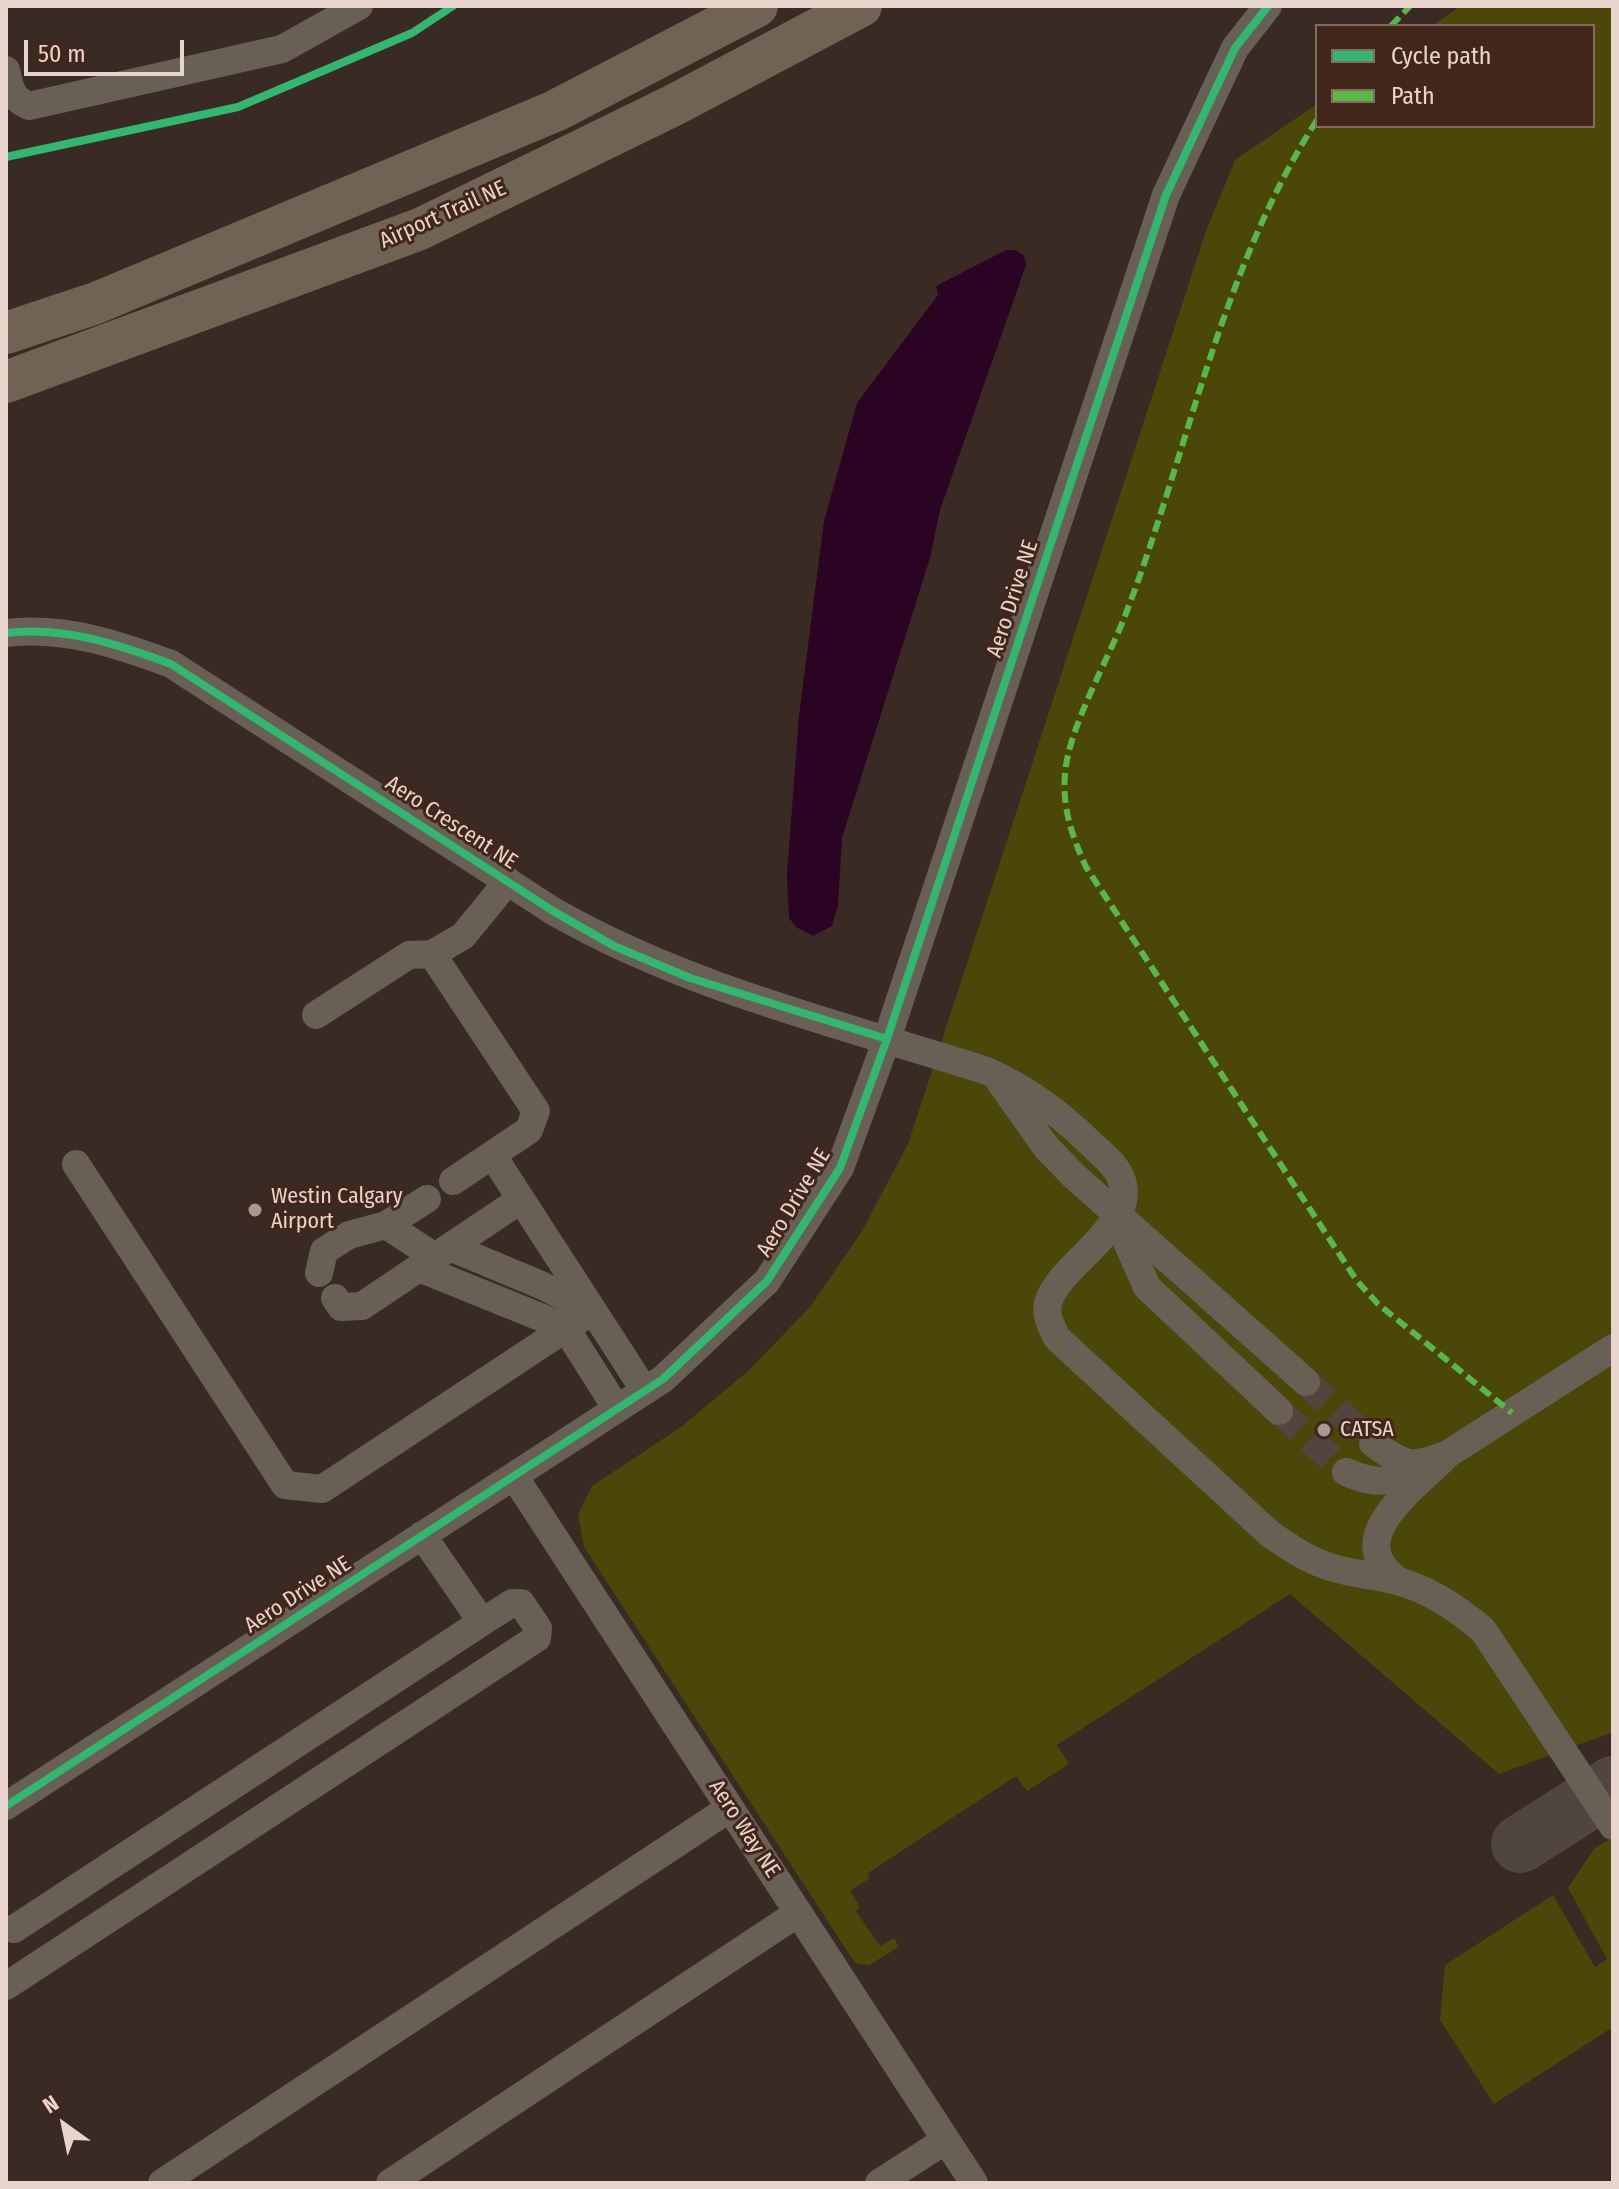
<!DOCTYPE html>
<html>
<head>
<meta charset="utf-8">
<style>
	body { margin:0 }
	#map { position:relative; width:1619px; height:2189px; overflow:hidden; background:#392a24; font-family:"Fira Sans Condensed",sans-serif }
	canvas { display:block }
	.frame { position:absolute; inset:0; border:8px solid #e6d4cd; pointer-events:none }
	.legend { position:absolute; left:1315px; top:24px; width:280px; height:104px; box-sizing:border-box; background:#42261b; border:2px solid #846c62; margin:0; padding:10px 14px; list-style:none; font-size:24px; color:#e6d4cd }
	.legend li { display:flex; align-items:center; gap:16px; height:40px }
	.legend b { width:40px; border:2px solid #846c62 }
	.north { position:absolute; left:24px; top:2085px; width:80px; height:80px; -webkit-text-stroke:6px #42261b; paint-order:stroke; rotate:327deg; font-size:22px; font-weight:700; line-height:32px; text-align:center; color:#e6d4cd }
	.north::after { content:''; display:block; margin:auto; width:28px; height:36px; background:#e6d4cd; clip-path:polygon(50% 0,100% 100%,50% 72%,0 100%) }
	.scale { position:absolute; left:24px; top:40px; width:160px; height:36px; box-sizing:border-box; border:4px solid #e6d4cd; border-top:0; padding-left:10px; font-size:24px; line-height:28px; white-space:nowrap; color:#e6d4cd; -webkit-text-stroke:6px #42261b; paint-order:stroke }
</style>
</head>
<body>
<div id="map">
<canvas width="1619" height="2189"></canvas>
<div class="frame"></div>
<ul class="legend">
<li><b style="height:10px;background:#33b770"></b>Cycle path</li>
<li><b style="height:10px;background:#58b947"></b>Path</li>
</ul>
<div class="north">N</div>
<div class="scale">50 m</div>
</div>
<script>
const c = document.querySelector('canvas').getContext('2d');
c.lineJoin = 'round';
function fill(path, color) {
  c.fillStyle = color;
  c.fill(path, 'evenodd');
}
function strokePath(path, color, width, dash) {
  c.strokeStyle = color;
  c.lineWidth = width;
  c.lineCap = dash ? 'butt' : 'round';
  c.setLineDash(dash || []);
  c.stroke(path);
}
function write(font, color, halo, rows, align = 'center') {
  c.font = font + ' "Fira Sans Condensed",sans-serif';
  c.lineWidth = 6;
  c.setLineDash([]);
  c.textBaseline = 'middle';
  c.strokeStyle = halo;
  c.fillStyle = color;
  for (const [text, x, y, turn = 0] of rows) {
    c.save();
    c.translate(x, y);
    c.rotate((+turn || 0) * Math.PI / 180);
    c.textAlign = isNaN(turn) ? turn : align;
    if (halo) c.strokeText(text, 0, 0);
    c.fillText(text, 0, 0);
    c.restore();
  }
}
const green = new Path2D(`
	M1461,6H1613V1732L1499,1774L1290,1594L1057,1745L1069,1764L1027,1791L1016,1776L868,1873L870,1878L850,1891L860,1907L856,1911L880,1946L894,1938L899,1947L869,1965L855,1963L584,1547L578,1514L592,1486L681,1427L748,1371L810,1307L862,1231L908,1144L1206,231L1235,160L1317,104V126H1593V26H1432Z
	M1613,1837V2027L1494,2104L1440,2020L1445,1965L1553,1895L1595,1967L1607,1959L1568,1888L1594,1849Z`);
const water = new Path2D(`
	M1006,250H1016L1024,256L1026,265L940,510L930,558L842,838L838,905L832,926L813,936L796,927L789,918L787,874L799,716L824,521L857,403L938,295L936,286Z`);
const taxiway = new Path2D(`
	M1520,1844L1613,1785`);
const minorTunnel = new Path2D(`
	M1306,1382L1373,1443
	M1279,1411L1346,1472`);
const minor = new Path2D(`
	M6,70C10,88 11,98 29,106L282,49L359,6
	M6,633C64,626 117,644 171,664L553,911C687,988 840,1024 987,1071C1025,1088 1057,1111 1087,1140C1098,1151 1113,1161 1120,1176C1143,1224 1058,1264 1048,1303C1045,1316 1052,1327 1057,1338L1270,1534C1289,1547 1308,1560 1330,1567C1351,1574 1375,1575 1397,1581C1429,1589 1457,1608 1483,1630L1613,1826
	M432,954L463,936L508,881
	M316,1015L409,955L432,954L536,1111L529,1130L453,1181
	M1000,1082L1046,1147L1074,1176L1306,1382
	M493,1156L645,1391
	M76,1164L285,1485L322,1489L592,1311
	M386,1225L435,1257
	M1120,1226L1147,1287L1279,1411
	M450,1247L541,1285L591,1310
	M419,1268L565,1327L617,1409
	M319,1273L324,1251L349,1235L386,1225L427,1199
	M335,1298L341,1307L362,1306L520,1200
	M1373,1443C1404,1466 1412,1469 1448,1454L1613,1348
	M1346,1472C1380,1486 1389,1483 1420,1465
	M514,1476L974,2183
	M1399,1581C1340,1541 1411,1490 1442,1460
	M6,1806L663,1379L767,1281L840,1168L887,1039L1166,195L1235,48L1268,6
	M14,1929L482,1622
	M6,1986L537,1638L538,1628L521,1603H512L482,1622L422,1535
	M162,2183L730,1808
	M390,2183L798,1913
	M879,2183L946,2140`);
const highway = new Path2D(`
	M6,333L96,303L555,111L757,6
	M6,382L420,229L674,105L861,6`);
const quiet = new Path2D(`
	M1391,26L1410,6
	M1317,120C1220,271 1189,450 1125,616C1108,660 1068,729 1065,774C1062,808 1072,836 1086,867L1357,1281L1378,1304L1512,1413`);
const cycleway = new Path2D(`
	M6,157L238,107L412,33L453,6
	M6,633C64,626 117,644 171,664L553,911L614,946L690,978L887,1039
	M6,1806L663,1379L767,1281L840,1168L887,1039L1166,195L1235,48L1268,6`);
const markers = [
	[255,1210,8,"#a99892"],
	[1324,1430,8,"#a99892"]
];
const streetNames = [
	["Airport Trail NE",443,215,-24],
	["Aero Drive NE",1013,599,-72],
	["Aero Crescent NE",451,823,33],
	["Aero Drive NE",794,1203,-59],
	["Aero Drive NE",298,1595,-33],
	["Aero Way NE",744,1829,57]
];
const poiNames = [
	["Westin Calgary",271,1197],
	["Airport",271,1222],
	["CATSA",1340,1430]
];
fill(green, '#4a4709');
fill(water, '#2b0424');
strokePath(taxiway, '#51463f', 58);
strokePath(minorTunnel, '#53443d', 28, [28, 14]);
strokePath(minor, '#685f55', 28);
strokePath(highway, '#6f6454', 42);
strokePath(quiet, '#58b947', 6, [12, 6]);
strokePath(cycleway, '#33b770', 8);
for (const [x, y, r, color] of markers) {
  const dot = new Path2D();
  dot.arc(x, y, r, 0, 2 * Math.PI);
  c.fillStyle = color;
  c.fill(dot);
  strokePath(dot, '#42261b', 3);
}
write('22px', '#e6d4cd', '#42261b', streetNames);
write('22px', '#e6d4cd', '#42261b', poiNames, 'left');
</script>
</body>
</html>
